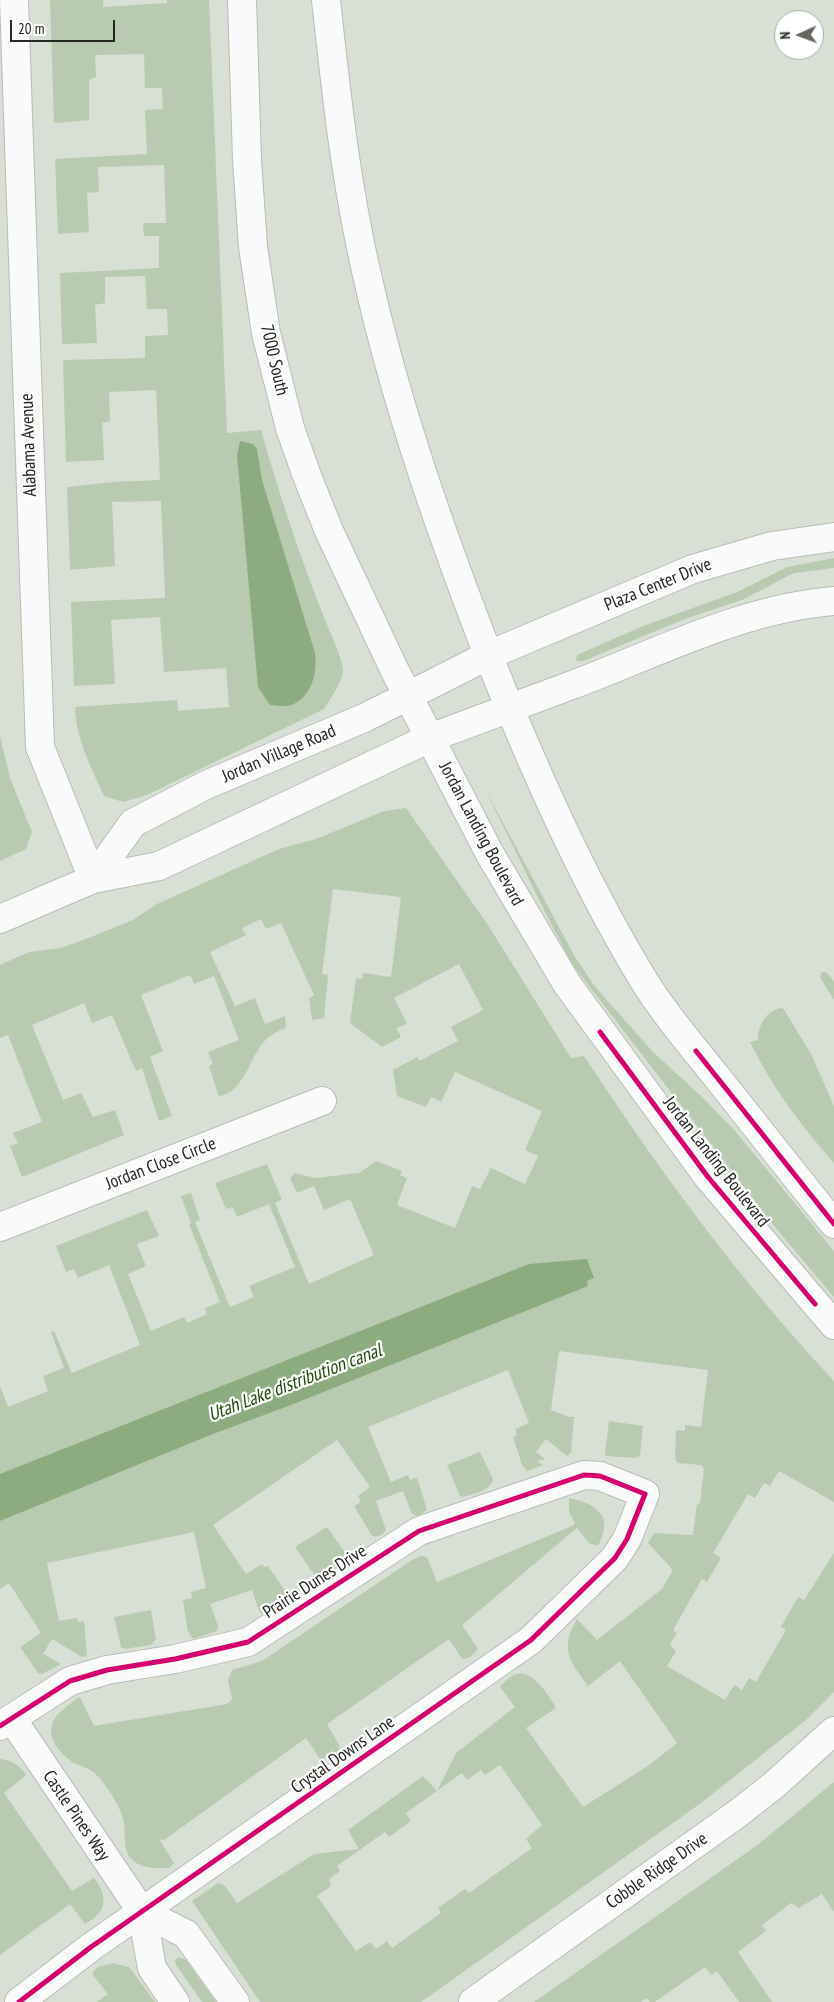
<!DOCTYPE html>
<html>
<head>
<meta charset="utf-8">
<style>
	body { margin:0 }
	#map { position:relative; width:834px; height:2002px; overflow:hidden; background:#d8dfd5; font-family:"PT Sans Narrow",sans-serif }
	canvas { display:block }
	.north { position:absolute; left:774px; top:10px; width:50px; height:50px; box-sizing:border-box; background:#fff; border:1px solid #a7a9a6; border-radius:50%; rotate:268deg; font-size:14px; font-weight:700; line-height:20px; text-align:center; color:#222720 }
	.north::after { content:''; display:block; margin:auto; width:18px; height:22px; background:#62675f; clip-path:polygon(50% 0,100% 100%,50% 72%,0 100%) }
	.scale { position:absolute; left:10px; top:20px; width:105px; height:22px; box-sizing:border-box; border:2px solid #222720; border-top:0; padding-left:6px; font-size:15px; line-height:18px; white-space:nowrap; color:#222720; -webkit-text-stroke:4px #fff; paint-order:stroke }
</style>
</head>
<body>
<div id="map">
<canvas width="834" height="2002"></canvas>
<div class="north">N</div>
<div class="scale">20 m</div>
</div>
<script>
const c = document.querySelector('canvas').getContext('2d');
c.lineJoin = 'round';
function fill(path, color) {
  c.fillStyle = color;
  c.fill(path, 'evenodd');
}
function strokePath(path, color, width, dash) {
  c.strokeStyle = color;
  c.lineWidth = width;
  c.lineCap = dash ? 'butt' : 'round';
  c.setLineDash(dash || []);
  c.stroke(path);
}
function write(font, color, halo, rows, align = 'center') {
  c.font = font + ' "PT Sans Narrow",sans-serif';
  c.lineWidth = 4.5;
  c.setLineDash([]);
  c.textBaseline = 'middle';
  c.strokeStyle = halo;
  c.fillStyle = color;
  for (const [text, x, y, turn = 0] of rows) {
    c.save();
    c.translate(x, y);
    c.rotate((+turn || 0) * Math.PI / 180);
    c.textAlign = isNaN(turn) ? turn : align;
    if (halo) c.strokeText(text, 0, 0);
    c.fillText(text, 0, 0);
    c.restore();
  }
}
const green = new Path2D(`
	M50,0H103V7L167,3V0H209L227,433L261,430C280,497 301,560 327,625C331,634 344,663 343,671C341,684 331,698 324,709L147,795L123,802L104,796C91,767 76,739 75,707L177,700L178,711L229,707L226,668L164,672L160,617L111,620L115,684L74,686L71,602L165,598L161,501L112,502L115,566L70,570L67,487L113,482L160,480L156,390L109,392L110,421L102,423L104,460L66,462L63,360L145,358V336L168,335L167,309H147L145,276L105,277V303L95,305L97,343L62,344L60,273L159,268V236H144L143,223H166L164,165L98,167L99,192L87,193L89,232L58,234L55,159L147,154L145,110L163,109L162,88H145L144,54L95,55L96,77L89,80V120L54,123Z
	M834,558V568L794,573L742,600L685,619L583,661H576L577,655L643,626L737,592L787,567Z
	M0,736L10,778L32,832L26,849L0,861Z
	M484,787L575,957L596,988L654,1053L701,1096L736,1132L834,1251V1297L779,1232L572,964L544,910Z
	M406,808L488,925L571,1058L584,1056C612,1098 640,1140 670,1181C721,1251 775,1318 834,1381V1502L779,1471L770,1486L764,1483L755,1498L748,1494L713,1553L721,1558L707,1582L702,1579L673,1630L677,1633L670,1645L676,1651L667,1666L725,1700L734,1685L742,1690L749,1678L756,1682L786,1630L781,1627L798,1597L804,1600L834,1553V1692L806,1720L701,1803L421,2002H260L192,1901L218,1883L225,1886L237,1903L314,1854L359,1849L348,1830L423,1776L437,1791L456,1753L515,1707L500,1687C503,1682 507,1680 512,1676C531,1665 548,1695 556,1708L526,1728L583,1807L648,1766L677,1743L620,1661L588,1686C570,1661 559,1649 577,1619L597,1640L662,1589L673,1570L648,1543L654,1533L693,1535L697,1504L700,1503L704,1469L701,1465L678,1463L675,1459L676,1430L685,1431V1425L701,1427L708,1370L559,1351L551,1410L569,1417H574L571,1453L567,1456L546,1439L536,1452L545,1459L537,1461L543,1465L527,1471L522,1465L513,1437L517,1435L515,1429L529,1423L508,1370L368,1427L391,1482L408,1475L410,1480L417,1477L427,1510L418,1516L412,1514L403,1491L376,1501L386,1530C382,1535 379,1537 372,1536L354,1506L361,1502L358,1496L370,1487L337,1440L213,1525L246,1574L262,1564L264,1567L268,1566L284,1589L286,1597L267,1614H262L259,1611L252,1590L210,1604L218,1626L217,1631L193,1639L188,1632L183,1600L192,1598L191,1592L206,1588L194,1532L47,1563L59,1621L77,1618L78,1622L84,1621L87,1656L82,1657L52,1639L43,1654L61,1664L42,1674L38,1673L20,1647L41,1633L9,1583L0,1589V1386L8,1407L48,1391L43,1376L64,1368L51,1332L54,1331L72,1373L140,1345L109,1265L78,1278L74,1269L66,1272L56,1246L147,1210L159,1236L137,1244L146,1266L128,1274L151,1331L184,1317L187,1323L207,1314L205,1308L220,1302L189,1224L191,1223L181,1196L191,1193L200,1220L195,1222L230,1307L254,1297L249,1286L295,1267L269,1204L237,1217L233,1207L226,1209L215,1183L267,1164L282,1200L275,1203L309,1284L374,1255L350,1199L324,1210L314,1186L297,1193L290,1179L294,1173L316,1178L359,1173L376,1161L402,1171L400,1175L407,1178L397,1205L455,1228L472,1186L480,1189L491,1168L525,1184L538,1156L525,1150L542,1111L455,1072L441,1102L431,1097L426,1107L397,1096L393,1070L417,1057L419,1061L458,1041L451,1027L483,1010L459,964L394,998L407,1024L396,1028L401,1037L382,1047L350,1023L356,978L362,979L363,973L391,977L401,897L333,889L322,974L328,975L324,1018L312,1020L309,998L314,995L281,923L266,929L261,919L242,928L246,935L210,952L235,1006L255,998L265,1024L285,1016L286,1028C253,1039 256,1064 236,1087C233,1091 225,1094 219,1097L209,1066L213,1064L208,1052L239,1040L214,976L194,984L190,975L141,995L163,1051L150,1057L172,1116L159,1121L142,1068L136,1071L112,1015L92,1023L84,1003L32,1025L63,1100L81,1093L93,1117L115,1110L124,1135L22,1177L10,1146L18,1143L13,1133L42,1122L8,1035L0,1038V965L29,952L61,948L91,937L133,920L157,904L279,849L316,839L384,811ZM500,1765L542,1825L526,1839L532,1848L469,1893L465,1889L438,1908L441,1913L392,1948L387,1941L376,1949L370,1942L356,1951L317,1896L331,1886L329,1879L340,1871L337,1866L385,1832L389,1837L411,1821L406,1813L462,1773L467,1780L481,1770L485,1775Z
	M822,972H826L834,981V1000L821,979L820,976Z
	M783,1008L811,1054L834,1106V1163C801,1126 772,1087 750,1042L758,1040C758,1026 766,1009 783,1008Z
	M609,1421L643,1426L640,1456L634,1458L606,1456L605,1453Z
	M480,1452L493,1479C491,1491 474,1493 464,1497L460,1496L447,1465Z
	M569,1498C597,1504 614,1515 598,1546L589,1543L577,1528L462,1625L478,1649C474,1654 469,1659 462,1659L449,1639L327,1724L340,1747C336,1754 328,1759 320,1759L306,1738L164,1840L159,1839L174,1863L169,1868C151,1869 128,1868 125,1844C124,1837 125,1829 124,1822C121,1807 104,1780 92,1771C86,1767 77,1765 71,1761C61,1754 51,1743 51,1730C52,1715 68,1705 80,1697L94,1726L227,1704L232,1699L228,1680L232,1670L262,1661L412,1560L421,1556L427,1557L437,1582L572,1526L575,1524L569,1511Z
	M327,1527L344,1551V1560L322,1576H315L295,1547Z
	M151,1610L156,1639L151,1645L124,1649L121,1647L114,1617Z
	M0,1759C10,1760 21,1765 26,1775L4,1793L72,1891L94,1878C102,1887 108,1903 99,1913C95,1918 90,1921 85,1924L70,1904L0,1955Z
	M834,1782V1912L822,1894L799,1908L791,1903L762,1925L766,1931L738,1952L772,2002H739L717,1971L711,1975L705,1967L655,2002H650L647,1998L641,2002H534L756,1846Z
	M178,1957L186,1960L216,2002H202L176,1965L175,1960Z
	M113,1963L129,1967L155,2002H97L108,1994L93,1975V1972L98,1967Z`);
const water = new Path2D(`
	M240,441L253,444L257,449L262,480L315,653C317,672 313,694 294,704C288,707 277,706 270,705L258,687L237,455Z
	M587,1259L594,1278L587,1281L588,1286L291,1405L213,1434L0,1521V1474L529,1264Z`);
const street = new Path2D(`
	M14,0L40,747L93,879
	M93,879L133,823L206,785L364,718L408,696
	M0,919L93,879L159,866L430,738
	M0,1227L322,1101
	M12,1719L142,1912L152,1968L175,2002
	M0,1726L70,1681L107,1670L175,1659L248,1642L419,1531L584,1475L600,1476L645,1494L627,1539L615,1558L531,1640L91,1947L19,2002
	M142,1912L186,1934L235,2002
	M473,2002L737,1814L774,1785L834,1731`);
const secondary = new Path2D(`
	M242,0L247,160L253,247L266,333L290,428L307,476L329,531L394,669L490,854L567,984L708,1177L834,1325
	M326,0C336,92 346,185 367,275C397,409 443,539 493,667C536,775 585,885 646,984C666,1016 692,1046 716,1076C755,1125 794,1175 834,1224
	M408,696L489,655L693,569L772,546L834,537
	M430,738C477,720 524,703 572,685C658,653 740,609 834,601`);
const cycleway = new Path2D(`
	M600,1032L708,1177L815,1304
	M696,1051L834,1224
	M0,1726L70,1681L107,1670L175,1659L248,1642L419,1531L584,1475L600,1476L645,1494L627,1539L615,1558L531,1640L91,1947L19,2002`);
const streetNames = [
	["7000 South",274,360,77],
	["Alabama Avenue",29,445,-92],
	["Plaza Center Drive",658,585,-22],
	["Jordan Village Road",279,754,-23],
	["Jordan Landing Boulevard",481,834,62],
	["Jordan Landing Boulevard",716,1162,52],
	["Jordan Close Circle",161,1164,-21],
	["Prairie Dunes Drive",315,1582,-33],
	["Crystal Downs Lane",343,1755,-35],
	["Castle Pines Way",76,1816,56],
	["Cobble Ridge Drive",657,1871,-35]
];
const waterNames = [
	["Utah Lake distribution canal",295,1383,-21]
];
fill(green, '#b8cbb0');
fill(water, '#8cac80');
strokePath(street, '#b7bcb5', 30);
strokePath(secondary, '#b7bcb5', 30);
strokePath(street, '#f9faf9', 28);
strokePath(secondary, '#f9faf9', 28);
strokePath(cycleway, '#d6006c', 5);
write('18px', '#222720', '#fff', streetNames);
write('italic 19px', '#204908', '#fff', waterNames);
</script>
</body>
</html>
